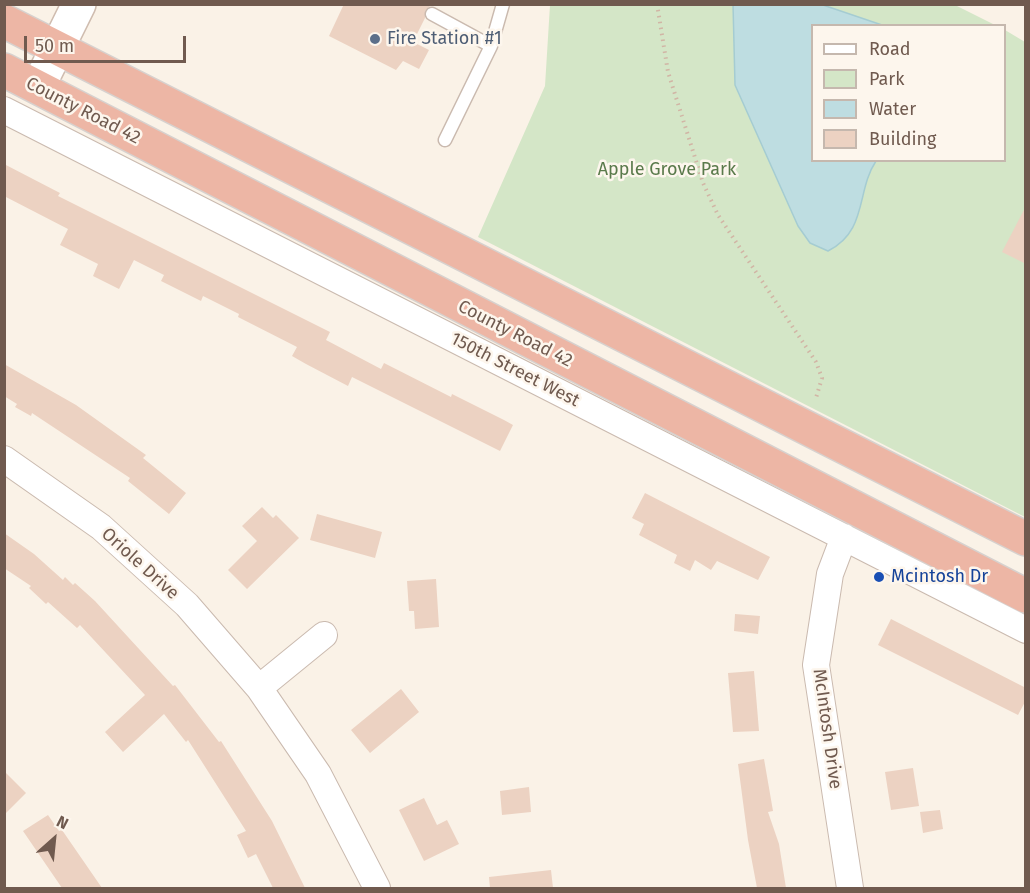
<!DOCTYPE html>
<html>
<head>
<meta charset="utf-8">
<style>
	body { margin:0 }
	#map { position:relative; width:1030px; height:893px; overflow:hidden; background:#faf2e7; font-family:"Fira Sans",sans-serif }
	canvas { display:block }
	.frame { position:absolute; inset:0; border:6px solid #705a4f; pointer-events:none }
	.legend { position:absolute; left:811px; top:24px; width:195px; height:138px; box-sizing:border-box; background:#fdf6ed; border:2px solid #c5b8ae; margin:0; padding:8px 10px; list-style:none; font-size:18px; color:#705a4f }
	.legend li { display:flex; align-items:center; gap:12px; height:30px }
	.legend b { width:30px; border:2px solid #c5b8ae }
	.north { position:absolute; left:24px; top:809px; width:60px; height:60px; -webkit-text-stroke:4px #fdf6ed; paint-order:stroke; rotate:27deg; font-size:16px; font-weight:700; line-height:24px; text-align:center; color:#705a4f }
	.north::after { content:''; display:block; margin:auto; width:21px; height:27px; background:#705a4f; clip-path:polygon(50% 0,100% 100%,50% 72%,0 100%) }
	.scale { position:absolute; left:24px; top:36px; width:162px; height:27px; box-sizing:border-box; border:3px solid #705a4f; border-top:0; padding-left:8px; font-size:18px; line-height:21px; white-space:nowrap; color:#705a4f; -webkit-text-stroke:4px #fdf6ed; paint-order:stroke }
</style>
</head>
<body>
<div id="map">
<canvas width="1030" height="893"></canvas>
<div class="frame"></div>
<ul class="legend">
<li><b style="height:8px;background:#fff"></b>Road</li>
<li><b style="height:16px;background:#d4e6c7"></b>Park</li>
<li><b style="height:16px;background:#bedde1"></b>Water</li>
<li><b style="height:16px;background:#ecd2c2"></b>Building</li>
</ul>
<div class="north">N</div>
<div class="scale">50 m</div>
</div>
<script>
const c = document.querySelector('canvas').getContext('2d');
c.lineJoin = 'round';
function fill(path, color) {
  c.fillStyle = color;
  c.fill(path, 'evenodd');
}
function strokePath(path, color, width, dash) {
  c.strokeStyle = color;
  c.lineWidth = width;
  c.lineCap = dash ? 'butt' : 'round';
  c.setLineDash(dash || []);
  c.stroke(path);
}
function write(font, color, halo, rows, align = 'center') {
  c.font = font + ' "Fira Sans",sans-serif';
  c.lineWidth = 5;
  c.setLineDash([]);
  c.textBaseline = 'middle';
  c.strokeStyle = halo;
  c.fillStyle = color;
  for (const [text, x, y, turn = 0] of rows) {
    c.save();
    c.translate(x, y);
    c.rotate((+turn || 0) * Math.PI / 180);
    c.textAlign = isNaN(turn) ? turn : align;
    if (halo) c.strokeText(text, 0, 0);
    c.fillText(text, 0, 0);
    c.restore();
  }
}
const green = new Path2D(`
	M550,5H955L995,25L812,26V160H1004L1005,30L1025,42V517L478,237L545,86Z`);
const water = new Path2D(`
	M733,4L823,5L882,25L812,26V160L876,161C856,191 868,231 828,251L810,243L798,226L735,85Z`);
const building = new Path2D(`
	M344,4H432L425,11V18L413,42L429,50L419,69L403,61L396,70L329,36Z
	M4,164L60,193L58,196L330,332L326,340L381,369L384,363L451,397L452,394L504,420L513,425L500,451L352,377L348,386L306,364L292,356L297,347L238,317L239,314L203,296L201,301L161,281L164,275L134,260L119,289L93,276L98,264L60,245L68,229L4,196Z
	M1026,206V264L1002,252Z
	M4,364L76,405L146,455L143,458L186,493L169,514L128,481L130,478L32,413L31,416L15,407L17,404L4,396Z
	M645,493L770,557L758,580L717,561L711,570L695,560L690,571L674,563L677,555L639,535L644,524L632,518Z
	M262,507L273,518L276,515L299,538L247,589L228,570L257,541L242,526Z
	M317,514L382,532L375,558L310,540Z
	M4,533L34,554L63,580L65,577L73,585L75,583L95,601L173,686L175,685L219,742L221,741L272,821L305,888H273L256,854L248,858L237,835L246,831L188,740L186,742L164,714L123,752L105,732L145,695L80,625L77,628L48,602L46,604L29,588L31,586L4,568Z
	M436,579L439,627L415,629L414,611H409L407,581Z
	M735,614L760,616L758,634L734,631Z
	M891,619L1026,688V700L1018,715L878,645Z
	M754,671L759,731L733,732L728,673Z
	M401,689L419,712L370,753L351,730Z
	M764,759L773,811L768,812L779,844L786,888H757L748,840L738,764Z
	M913,768L919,806L891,810L885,772Z
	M4,771L26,793L4,815Z
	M529,787L531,812L502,815L500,791Z
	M424,798L437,825L447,820L459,844L424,861L399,810Z
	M940,810L943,829L923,833L920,812Z
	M48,815L59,831L62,830L102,888H62L23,831Z
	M551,870L553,888H490L489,877Z`);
const path = new Path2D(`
	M657,4L668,72L703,183L718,215L816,362L822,378L816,398`);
const lane = new Path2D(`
	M432,14L491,46L445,140
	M491,46L503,4`);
const street = new Path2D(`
	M4,110L1026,630
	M4,459L101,527L187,605L259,688L318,774L377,888
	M844,537L830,574L816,665L850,888
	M259,688L324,635`);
const secondary = new Path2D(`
	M38,87L79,4`);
const highway = new Path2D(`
	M4,21L1026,539
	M4,70L1026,596`);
const markers = [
	[375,39,6,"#5c6f8a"],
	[879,577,6,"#1a4fb4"]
];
const serviceNames = [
	["Fire Station #1",387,39]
];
const streetNames = [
	["County Road 42",83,111,27],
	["County Road 42",515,334,27],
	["150th Street West",515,370,27],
	["Oriole Drive",140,564,42],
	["McIntosh Drive",827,729,82]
];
const parkNames = [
	["Apple Grove Park",667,170]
];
const transitNames = [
	["Mcintosh Dr",891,577]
];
fill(green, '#d4e6c7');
fill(water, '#bedde1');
strokePath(water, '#a5ccd2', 1.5);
fill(building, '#ecd2c2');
strokePath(lane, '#cabaaf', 15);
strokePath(street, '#cabaaf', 28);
strokePath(secondary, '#cfbcaf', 36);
strokePath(highway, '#d7d1ce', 36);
strokePath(path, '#d1b5a5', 4, [1.5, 4.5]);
strokePath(lane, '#fff', 12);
strokePath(street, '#fff', 26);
strokePath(secondary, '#fff', 33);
strokePath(highway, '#edb6a5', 33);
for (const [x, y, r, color] of markers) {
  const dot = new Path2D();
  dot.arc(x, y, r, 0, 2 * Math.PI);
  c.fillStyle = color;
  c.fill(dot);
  strokePath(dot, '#fdf6ed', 2);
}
write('18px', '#4e5e75', '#fdf6ed', serviceNames, 'left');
write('18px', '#705a4f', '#fdf6ed', streetNames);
write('18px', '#5a7a4b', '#fdf6ed', parkNames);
write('18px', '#164399', '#fdf6ed', transitNames, 'left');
</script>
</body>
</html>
